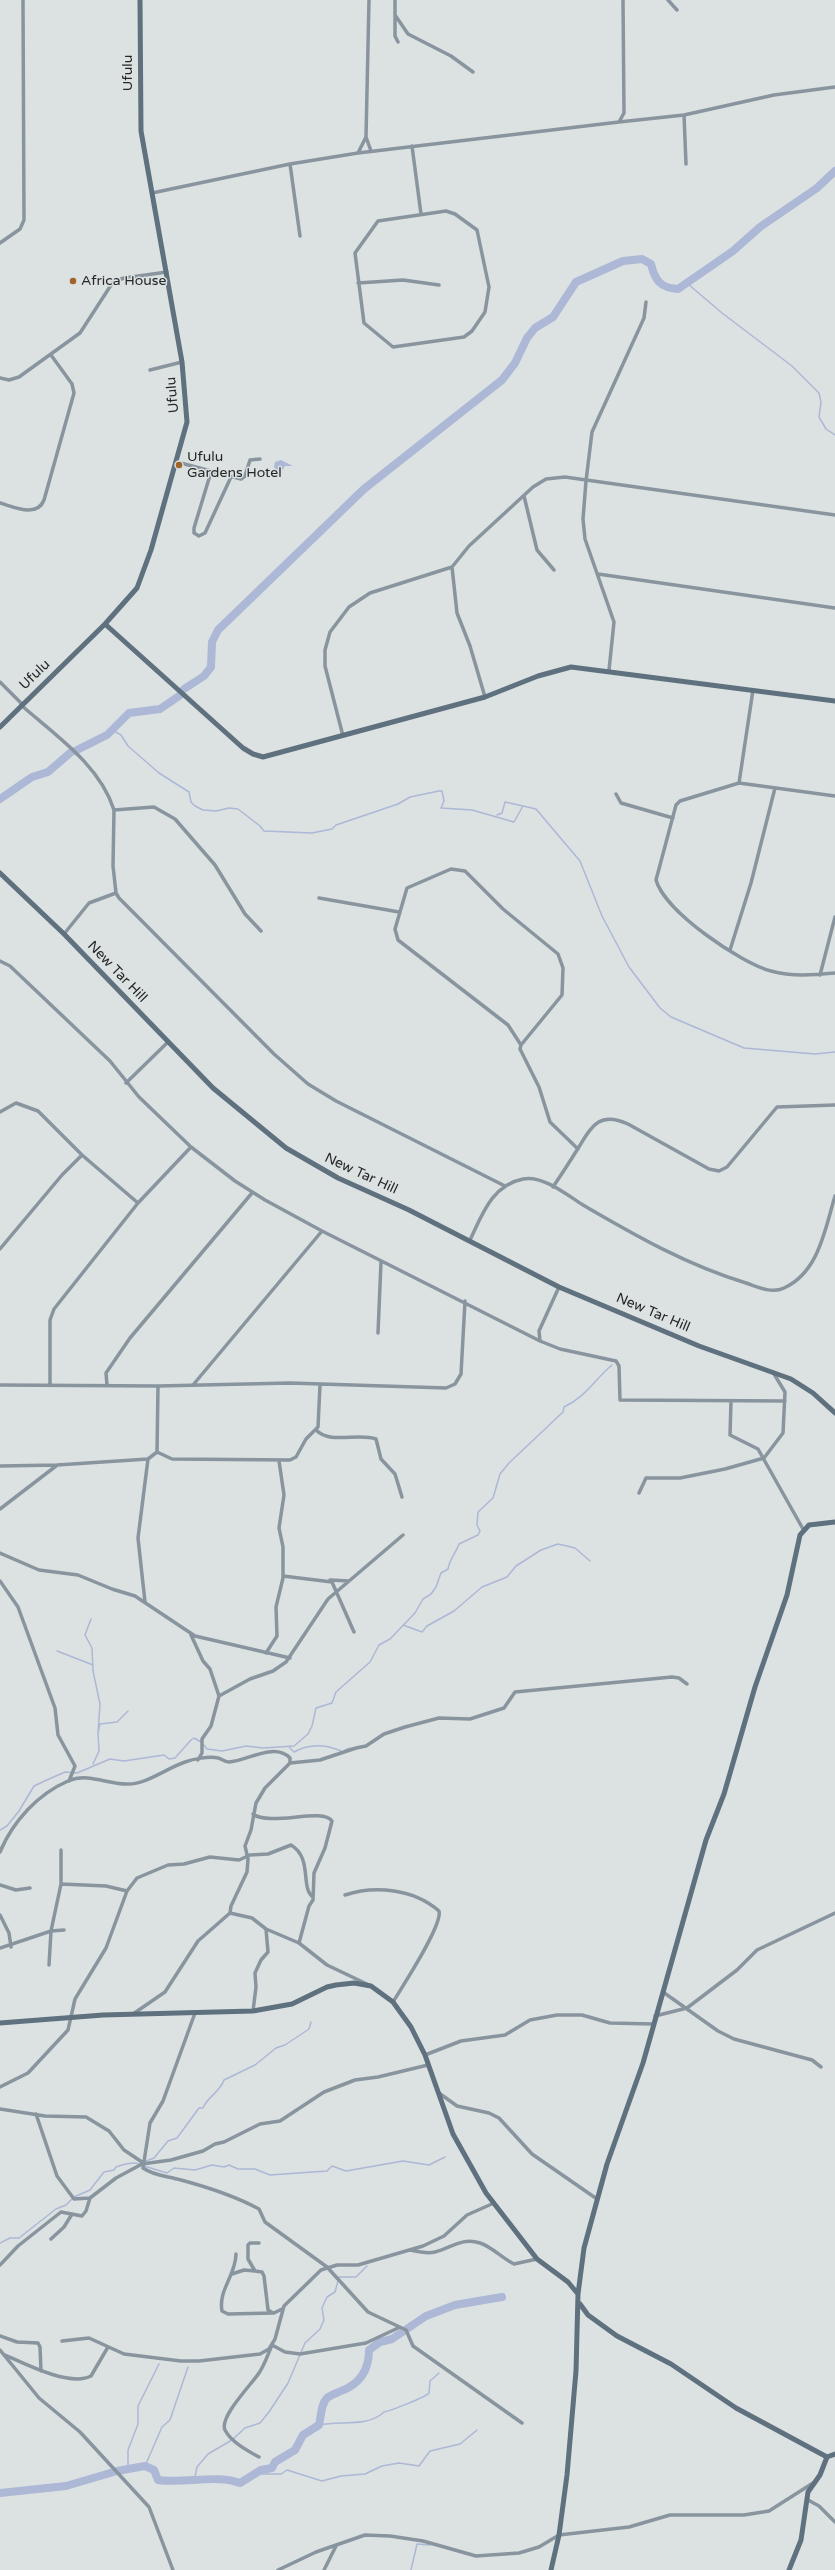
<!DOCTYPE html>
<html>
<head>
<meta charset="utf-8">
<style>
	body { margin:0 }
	canvas { display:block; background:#dce1e2 }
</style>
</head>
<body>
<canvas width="835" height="2570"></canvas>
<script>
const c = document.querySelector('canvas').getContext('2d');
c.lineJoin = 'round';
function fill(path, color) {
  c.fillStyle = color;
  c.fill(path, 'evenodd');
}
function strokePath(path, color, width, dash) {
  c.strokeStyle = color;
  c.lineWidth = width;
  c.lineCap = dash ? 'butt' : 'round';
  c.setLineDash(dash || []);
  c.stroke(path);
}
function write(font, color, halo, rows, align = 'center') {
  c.font = font + ' "Varela Round",sans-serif';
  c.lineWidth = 3;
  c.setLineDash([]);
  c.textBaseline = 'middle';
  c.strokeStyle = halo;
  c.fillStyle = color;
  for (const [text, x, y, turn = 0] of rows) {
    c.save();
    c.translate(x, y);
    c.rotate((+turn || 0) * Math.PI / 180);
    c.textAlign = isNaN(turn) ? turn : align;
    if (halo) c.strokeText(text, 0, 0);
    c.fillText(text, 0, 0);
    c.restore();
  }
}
const water = new Path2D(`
	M281,460L293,466H285L281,472L277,471L274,467L275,462Z`);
const stream = new Path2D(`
	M688,284L722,313L792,366L819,393L821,402L819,417L826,429L835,435
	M112,730L121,735L128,746L159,773L189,792L191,802L195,806L203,810L216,811L229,808L238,809L260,826L264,831L312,833L332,829L336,825L398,804L410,797L439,791H442L444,801L441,808L472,810L514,822L523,806L536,809L580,861L602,916L629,967L660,1008L671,1017L744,1048L815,1054L835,1052
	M497,815L502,813L505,802L523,806
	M91,1619L85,1635L92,1648L93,1671L100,1704L98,1733
	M403,1625L422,1632L427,1626L454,1611L482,1587L507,1577L516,1566L541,1550L558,1544L567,1546L575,1548L590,1561
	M57,1651L93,1665
	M204,1745L207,1749L222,1751L246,1746L263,1748L294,1746L308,1734L312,1726L316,1708L332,1703L336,1692L370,1662L379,1645L390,1639L415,1613L423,1599L431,1594L436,1587L441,1573L448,1569C450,1558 456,1553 459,1544L478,1535L480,1531L477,1525L478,1512L493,1498L500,1474L509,1463L563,1412L564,1407C586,1397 595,1379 612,1365
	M289,1747L294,1752C310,1743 325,1744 341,1751
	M345,1750L350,1748
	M93,1764L99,1751L98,1733L100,1724L117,1722L128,1711
	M0,1830L7,1826L19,1811L34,1786L49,1779L65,1772L77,1773L110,1759L124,1761L164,1755L169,1759L175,1758L191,1740L194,1738L201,1742
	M146,2161L154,2158L168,2141L177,2138L199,2108H203C208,2096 220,2092 224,2080L255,2065L276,2048L285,2045L309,2029L311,2022
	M144,2166L167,2173L174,2168L195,2170L212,2165L224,2167L229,2165L238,2169H255L270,2175L327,2171L332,2166L346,2171L403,2161L429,2165L445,2157
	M0,2243L10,2238H19L56,2209L66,2205L74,2197L90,2190L104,2172L114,2170L116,2167C123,2165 132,2161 139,2164
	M319,2425C340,2420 367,2428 384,2412C390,2411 426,2397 429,2393L430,2381L439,2373
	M145,2466L162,2427L170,2420L188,2367
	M128,2468V2450L138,2424V2406L159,2364
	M258,2474H281L287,2470L322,2481L341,2476L365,2474L382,2466L399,2463L419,2466L430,2451L460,2444L477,2430
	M194,2481L197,2467L208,2454L232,2440L245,2428L260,2423L269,2412L288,2383L305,2343L320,2329L324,2320L322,2308L327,2297L335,2292L339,2277H356L367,2266
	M411,2570L417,2544L430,2545`);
const river = new Path2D(`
	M184,689L204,676L211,667L212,642L218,630L364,489L502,380L515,363L527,338L535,328L553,317L576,282L623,261L642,259L651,264C655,281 661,288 678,289L733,251L760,227L817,188L835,171
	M75,751L107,735L129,713L160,709L179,696
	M0,799L32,777L48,772L70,753
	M0,2493L66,2486L117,2471L145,2466L154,2470L158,2480C184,2484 218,2474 240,2483L261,2470L272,2468L275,2462L295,2450L303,2435L319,2425C321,2417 321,2404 327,2398C330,2395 337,2393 341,2391C360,2384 369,2370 369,2350L380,2342L392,2339L426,2316L455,2305L502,2297`);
const street = new Path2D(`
	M369,0L366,137L371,151
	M395,0V36L398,42
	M668,0L677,10
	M395,15L408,34L451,56L473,72
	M684,115L686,164
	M619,122L684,115L774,95L835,87
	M412,146L421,214
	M358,153L366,137
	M290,164L300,236
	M152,193L290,164L358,153L619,122L624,113L623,0
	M446,211L455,214L477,230L489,287L485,312L472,331L464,337L393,347L364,323L355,253L378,221Z
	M0,243L20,229L24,220L23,0
	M358,283L403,280L439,285
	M150,370L182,362
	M0,378L9,380L19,377L80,333L113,282L124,278L167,272
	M177,462L241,479L245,476L250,460L260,459
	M211,472L194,528V533L199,536L205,533L231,477
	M524,496L537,550L554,570
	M0,503C14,507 37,518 44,500L74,393L72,384L51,355
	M598,574L835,608
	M609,670L614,622L585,539L583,519L586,481L592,432L644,318L646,302
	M0,682L22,704
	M485,697L470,646L457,613L452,567L469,546L533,487L546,479L565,477L835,515
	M21,705C55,735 100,765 114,810L113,866L116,893L119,898L274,1054L308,1084L336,1101L505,1186
	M343,736L325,666V650L330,632L349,607L370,593L452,567
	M739,783L753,690
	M616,794L621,803L673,818
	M835,796L739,783L680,801L676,805L656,880C665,912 741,963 771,971C792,977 814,975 835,973
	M114,810L154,807L175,819L215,865L245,914L261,931
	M319,898L399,912
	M64,934L89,903L116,893
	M730,950L751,883L775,788
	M0,961L10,966L110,1061L139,1097L191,1147L235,1181L265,1200L322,1231L540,1341L560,1349L616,1361L619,1366L620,1400L785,1401
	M820,975L835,917
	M521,1045L562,995L563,968L558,954L503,909L465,871L451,869L407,888L395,929L398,940L508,1025L521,1045L520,1049L539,1087L550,1122L578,1149
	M126,1083L168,1042
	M0,1112L16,1103L38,1111L82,1155L138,1203
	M553,1187C561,1175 569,1163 577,1150C591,1128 598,1110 628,1124L709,1169L719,1171L727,1167L777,1107L835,1105
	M470,1240C482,1215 492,1185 523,1179C543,1175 567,1195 583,1205C636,1236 687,1265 746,1283C758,1287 772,1294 784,1288C819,1272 825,1229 835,1196
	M0,1249L62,1175L82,1155
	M378,1333L381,1262
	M540,1341L539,1331L559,1287
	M0,1385L158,1386L290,1383L446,1388L455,1384L461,1374L465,1301
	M50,1385V1320L54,1309L138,1203L191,1147
	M107,1385L106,1373L130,1338L252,1193
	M193,1385L322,1231
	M731,1402L730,1435L758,1449L803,1529
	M316,1430C331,1445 358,1432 376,1439L381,1459L395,1474L402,1497
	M157,1452L172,1459L290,1460L296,1457L306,1439L318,1427L320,1385
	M0,1466L57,1465L148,1459L157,1452L158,1386
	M639,1493L646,1478H680L725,1469L764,1458L783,1433L785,1392L774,1374
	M0,1509L56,1466
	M0,1553L39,1570L78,1575L112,1589L135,1596L195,1636L290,1658
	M283,1576L332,1582L354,1632
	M330,1580L349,1581
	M0,1581L18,1607L55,1708L58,1735L75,1766L69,1781
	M145,1602L138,1538L148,1459
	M191,1635L203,1661L210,1669L219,1696L211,1726L202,1739V1753L198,1760
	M266,1653L277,1636L276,1607L283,1578V1547L279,1528L284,1495L279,1461
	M219,1696L250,1679L273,1671L286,1662L328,1599L403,1535
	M253,1814C270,1827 322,1807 332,1821L325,1848L314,1873L313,1900L309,1906L299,1943
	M0,1852C13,1821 38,1794 68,1781C89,1772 108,1785 128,1784C147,1784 167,1768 185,1762C193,1759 209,1756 218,1758C222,1759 224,1762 229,1762C247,1761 274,1742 290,1758V1763
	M61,1884L106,1886L127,1891
	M0,1885L16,1890L30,1888
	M345,1895C375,1885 414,1889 439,1911C443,1925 402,1987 393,2002
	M0,1915L9,1933L11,1947
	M0,1948L51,1931L64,1930
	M49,1965L51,1931L61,1884V1850
	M369,1985L327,1965L299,1943L266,1929L252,1918L230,1913L231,1906L247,1872L248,1859L245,1846L251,1830L256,1803L265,1788L290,1763L320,1760L356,1748L366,1746L384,1734L405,1727L439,1718L470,1719L504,1708L515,1692L672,1677L679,1678L687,1684
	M663,1992L718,2031L734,2039L812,2060L821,2067
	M253,2011L256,1987L255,1973L261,1960L268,1952L266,1929
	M195,2013L163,2101L150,2123L143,2168C154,2176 168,2176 181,2180C207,2187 235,2196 259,2209L265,2222L327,2267L368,2312L406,2330L413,2346L522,2423
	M133,2014L165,1992L198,1941L230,1913
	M655,2016L687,2008L737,1970L757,1950L835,1913
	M425,2055L461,2041L505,2035L530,2020L557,2015H582L610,2023L653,2024
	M0,2087L28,2073L68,2030L75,1999L106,1948L127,1891L137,1878L168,1865L184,1864L210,1857L239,1860L250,1855L268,1854L291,1845C313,1858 300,1888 313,1897
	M439,2093L457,2106L489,2113L499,2118L532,2154L597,2199
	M0,2109L45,2116L86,2117L109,2131L124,2150L142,2162
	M36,2114L57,2176L74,2199L90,2198L116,2178L142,2164L171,2160L203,2151L215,2144L224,2142L260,2124L280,2121L324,2092L355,2080L378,2077L428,2065
	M51,2239L64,2227L72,2214
	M259,2243H250L248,2245V2259L255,2271L262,2272L264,2276L268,2310L273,2313
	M410,2250C419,2252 427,2254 435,2252C451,2248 462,2237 480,2243C492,2247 502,2258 514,2264L537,2259
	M236,2254C236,2275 218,2290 222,2311L228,2314L274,2313L282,2309
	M0,2265L18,2246L61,2212L82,2216L86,2211L90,2198
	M232,2274L244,2270L255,2271
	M0,2336L17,2342L38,2343L40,2347L41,2371
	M62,2341L89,2338L124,2354L181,2361H199L260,2354L269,2349L275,2339L284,2306L321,2270L337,2265H358L423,2246L444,2236L467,2215L494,2203
	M0,2350L39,2398L80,2432L149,2507L173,2570
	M5,2355C25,2364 70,2387 91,2376L108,2347
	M259,2457C248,2451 231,2442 225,2430C219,2417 251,2385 259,2373C265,2364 268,2354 272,2345L285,2352L300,2354L366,2343L398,2328
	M808,2500L819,2506L835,2522
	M278,2570L316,2552L365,2535L390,2536L423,2541L476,2556L519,2553L539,2547L559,2535L629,2527L670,2515H744L769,2511L813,2483
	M324,2570L336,2546`);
const secondary = new Path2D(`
	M105,624L243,748L253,754L263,757L485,697L538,676L571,667L835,701
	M0,727L105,624L137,588L151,550L187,422L182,362L141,131L140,0
	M0,873L64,934L213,1088L286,1148L338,1178L409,1210L559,1287L699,1346L791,1379L813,1393L835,1413
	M0,2023L103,2015L253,2011L292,2004L327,1987L336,1985L354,1983L371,1986L393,2002L411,2027L425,2055L453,2134L486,2193L537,2259L568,2282L578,2294
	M580,2304L588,2315L617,2336L671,2364L736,2408L827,2457L835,2454
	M551,2570L559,2535L567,2475L576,2371L578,2294L584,2248L607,2164L643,2063L706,1840L724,1794L755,1687L787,1595L800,1535L809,1525L835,1522
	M789,2570L801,2540L808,2492L820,2475L827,2457`);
const markers = [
	[73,281,4,"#a16428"],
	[179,465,4,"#a16428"]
];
const streetNames = [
	["Ufulu",128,73,-90],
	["Ufulu",173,395,-95],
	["Ufulu",35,675,-44],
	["New Tar Hill",117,972,46],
	["New Tar Hill",361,1174,25],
	["New Tar Hill",653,1313,23]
];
const poiNames = [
	["Africa House",81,281],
	["Ufulu",187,457],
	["Gardens Hotel",187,473]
];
fill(water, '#acb8d6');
strokePath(stream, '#acb8d6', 1.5);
strokePath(river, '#acb8d6', 8);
strokePath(street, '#89959e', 3.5);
strokePath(secondary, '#5f717e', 5);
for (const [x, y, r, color] of markers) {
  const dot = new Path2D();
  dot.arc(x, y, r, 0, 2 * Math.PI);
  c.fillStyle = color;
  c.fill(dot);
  strokePath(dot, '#dce1e2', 1.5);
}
write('14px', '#252728', '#dce1e2', streetNames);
write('14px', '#252728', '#dce1e2', poiNames, 'left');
</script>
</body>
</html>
